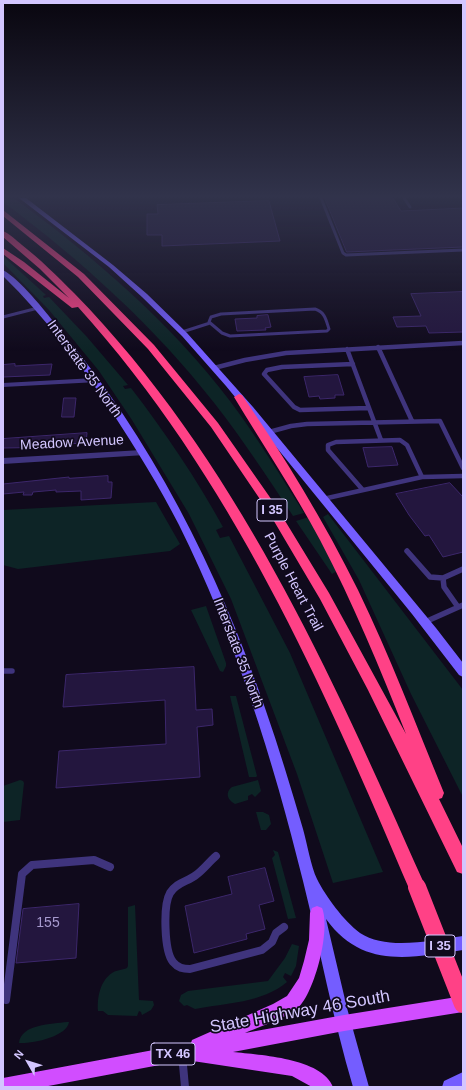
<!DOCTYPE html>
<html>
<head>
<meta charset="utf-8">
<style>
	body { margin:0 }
	#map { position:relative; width:466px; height:1090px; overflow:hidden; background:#100a1c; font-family:Helvetica,sans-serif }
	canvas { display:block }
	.frame { position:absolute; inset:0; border:4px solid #d3c6ff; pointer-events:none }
	.north { position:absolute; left:8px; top:1042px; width:40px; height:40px; -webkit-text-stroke:3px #100a1c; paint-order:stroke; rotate:309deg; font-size:11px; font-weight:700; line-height:16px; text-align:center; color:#d3c6ff }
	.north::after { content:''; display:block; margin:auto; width:14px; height:18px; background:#d3c6ff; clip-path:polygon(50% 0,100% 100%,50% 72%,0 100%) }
</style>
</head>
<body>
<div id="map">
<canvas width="466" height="1090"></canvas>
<div class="frame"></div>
<div class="north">N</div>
</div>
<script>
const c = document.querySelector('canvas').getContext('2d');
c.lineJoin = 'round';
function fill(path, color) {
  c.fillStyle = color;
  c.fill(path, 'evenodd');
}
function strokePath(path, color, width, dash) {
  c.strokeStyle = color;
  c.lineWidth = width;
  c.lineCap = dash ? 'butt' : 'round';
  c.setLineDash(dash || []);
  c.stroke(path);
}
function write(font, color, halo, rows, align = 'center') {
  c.font = font + ' Helvetica,sans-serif';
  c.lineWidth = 3.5;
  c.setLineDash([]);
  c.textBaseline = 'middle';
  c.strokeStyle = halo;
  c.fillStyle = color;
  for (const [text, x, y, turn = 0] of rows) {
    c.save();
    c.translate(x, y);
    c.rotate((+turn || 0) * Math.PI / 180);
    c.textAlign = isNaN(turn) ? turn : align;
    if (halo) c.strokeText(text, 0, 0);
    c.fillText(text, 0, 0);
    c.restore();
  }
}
const green = new Path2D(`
	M3,198H14C93,256 171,323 230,401C257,437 280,475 304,513L293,516C268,478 243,440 215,404C155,327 81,260 3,202Z
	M3,256L46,295L43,296L44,298L49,297L87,337L128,385L123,386L125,389L131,388C165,432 196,478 223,527L216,530L220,538L229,536L290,653L383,872L333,883L297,774L231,599L189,514L132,420L99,371L49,310L3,263Z
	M156,502L180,544L170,551L18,569L3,565V510Z
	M328,514L463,690V797L411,694L359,580L323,517Z
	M309,517L337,571L332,574L296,521Z
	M206,606L226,663V666L223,672L220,671L191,610Z
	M230,696H236L257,776L256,777H249Z
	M20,780L23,781L24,783L20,820L3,822V786Z
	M258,780L261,791L255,797L252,794L248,796V800L235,804C227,800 225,792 232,787Z
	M256,812H263L269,815L271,824L266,830H261Z
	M273,850L278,852L296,918L288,919L272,858L275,855Z
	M135,905L139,1000L153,1001L154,1005L151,1010L142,1015L141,1012L139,1011L137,1016L108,1015L103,1011H98C97,998 100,981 112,973C116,970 122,970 127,968L128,966V907Z
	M292,944L299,946L296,966L291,976L285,973L283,977L287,982C262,1003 226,1003 195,1009L187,1005L184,1006L179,1001L181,995L188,991L268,981L285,958Z
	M67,1022H69C67,1037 31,1044 19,1043C21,1024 52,1024 67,1022Z`);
const building = new Path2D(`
	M325,198H393L401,211L463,208V247L347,252Z
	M269,201L280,241L162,246V235H147V214H158L157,205Z
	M463,292V332L429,333L426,326L397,327L393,317L421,316L411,294Z
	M268,315L271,327L265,328L266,330L237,331L235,319L257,318V316Z
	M15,364V366L52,364L50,375L3,377V365Z
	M338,375L344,395H335V398L320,399L319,396L309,397L304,377Z
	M64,398H76L74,417H62Z
	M87,433L86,443L64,444V447L3,448V439Z
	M392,447L398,465L368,467L363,448Z
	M108,476V482H112V485L111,498L81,500V491L56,492V490L33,492L32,495H23L24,492L3,494V484L69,477V478Z
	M450,483L463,497V552L443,557L429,535L425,536L409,515L396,494Z
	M194,667L196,710L212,709L213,725L197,727L200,777L56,788L59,751L166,744L165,700L63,707L66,675Z
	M265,868L274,901L259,905L265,929L246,934L247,939L194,953L185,906L232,894L228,877Z
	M79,904L76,958L16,963L23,909Z`);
const laneFar3 = new Path2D(`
	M321,198L343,253L346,255L463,250
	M404,198L410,207
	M315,309C325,312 326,320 329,329L327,331L230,336L222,333L209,322L211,317L221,314Z
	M3,317L38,308
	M182,332L210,323`);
const laneFar2 = new Path2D(`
	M378,347L412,421
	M347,349L381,440
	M353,364L282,367L267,370L264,374L294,407L300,410L368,408
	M214,368L245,360L286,353L463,343
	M269,432L291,426L307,424L440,421L463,468
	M362,489L328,450V445L336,442L400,440L407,445L422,477
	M323,499L422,477L463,476`);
const laneFar1 = new Path2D(`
	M407,551L430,577L443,578L444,587L458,607
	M443,578L463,569
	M425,622L463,605
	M3,671H12`);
const lane = new Path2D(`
	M216,856C209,862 203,870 196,875C187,882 177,882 170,893C163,905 164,951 173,962C178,968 183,969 190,969L262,950L272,942L276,933L284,927
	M6,1000L22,874L32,865L94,860L110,867
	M182,1054L185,1087`);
const street = new Path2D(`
	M95,378L99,380L98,382L3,387V383Z
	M142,450L145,451L146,453L145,455L3,464V458Z`);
const secondary = new Path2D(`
	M19,198H26L113,265L147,294L187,333L253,407L436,628L463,663V677L459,675L412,614L268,437L226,386L182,336L142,297L109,267Z
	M3,270C20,279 45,311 57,326C151,438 218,570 265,708C279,748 291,788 303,829C307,843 311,867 317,879C326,897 344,921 360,933C387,951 433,940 463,936V950C410,958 362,969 326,919L347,1008L369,1087H353C333,1019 320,950 303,881C273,759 235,638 179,525C159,486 136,449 112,412C80,363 45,317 3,276Z
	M463,1072V1087H442L444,1081Z`);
const primary = new Path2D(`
	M317,906L322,908C331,929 315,992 298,1008C289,1017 259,1027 245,1033L344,1015L463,996V1012L344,1031L233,1052C260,1055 322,1058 333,1087H312L292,1076L186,1060L43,1087H3V1078L191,1043L192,1040L273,1004L287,996L299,978L304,961L309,940L310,913L312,908Z`);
const highway = new Path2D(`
	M3,210L84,274L154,345L218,423L276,506L329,593L406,734C380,668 353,603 320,540C294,491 263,445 234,397L239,394L242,395C284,456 325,523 358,590C390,656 416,725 444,793L442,798L439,799L463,848V874L457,872L368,690L320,599L268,511L211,427L148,349L78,277L3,216Z
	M3,231C10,234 16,240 22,245C40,259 57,276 74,293C235,458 331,673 423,881L426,887L423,893L417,896L411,893C323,685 231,476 78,307L72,308L3,254V248L24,262L69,298L40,269L3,237Z`);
const highwayBridge = new Path2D(`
	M417,887L463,1004`);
const shields = [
	[272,510,30],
	[440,946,30],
	[173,1054,44]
];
const shieldNames = [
	["I 35",272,510],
	["I 35",440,946],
	["TX 46",173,1054]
];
const streetNames = [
	["Interstate 35 North",84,369,54],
	["Meadow Avenue",72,443,-3],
	["Purple Heart Trail",293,582,62],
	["Interstate 35 North",238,653,69]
];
const nearNumbernames = [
	["155",48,923]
];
const nearStreetnames = [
	["State Highway 46 South",300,1012,-10]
];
fill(green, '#0d2426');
fill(building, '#23163e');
strokePath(building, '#3c276b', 1);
strokePath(laneFar3, '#3f347d', 3);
strokePath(laneFar2, '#3f347d', 4.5);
strokePath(laneFar1, '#3f347d', 5.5);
strokePath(lane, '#3f347d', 8);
fill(street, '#3f347d');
fill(secondary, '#745dff');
fill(primary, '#d14dff');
fill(highway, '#ff4186');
strokePath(highwayBridge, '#ff4186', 18);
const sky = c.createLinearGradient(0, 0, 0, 351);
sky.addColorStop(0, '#09060f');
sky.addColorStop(0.56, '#31334b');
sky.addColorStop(1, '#31334b00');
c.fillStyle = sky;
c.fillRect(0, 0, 466, 351);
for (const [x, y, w] of shields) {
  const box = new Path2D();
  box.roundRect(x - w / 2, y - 11, w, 22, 3);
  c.fillStyle = '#100a1c';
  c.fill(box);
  strokePath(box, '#d3c6ff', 1);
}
write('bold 13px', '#d3c6ff', null, shieldNames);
write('14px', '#d3c6ff', '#100a1c', streetNames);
write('14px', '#a79acf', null, nearNumbernames);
write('17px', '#d3c6ff', '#100a1c', nearStreetnames);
</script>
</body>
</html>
